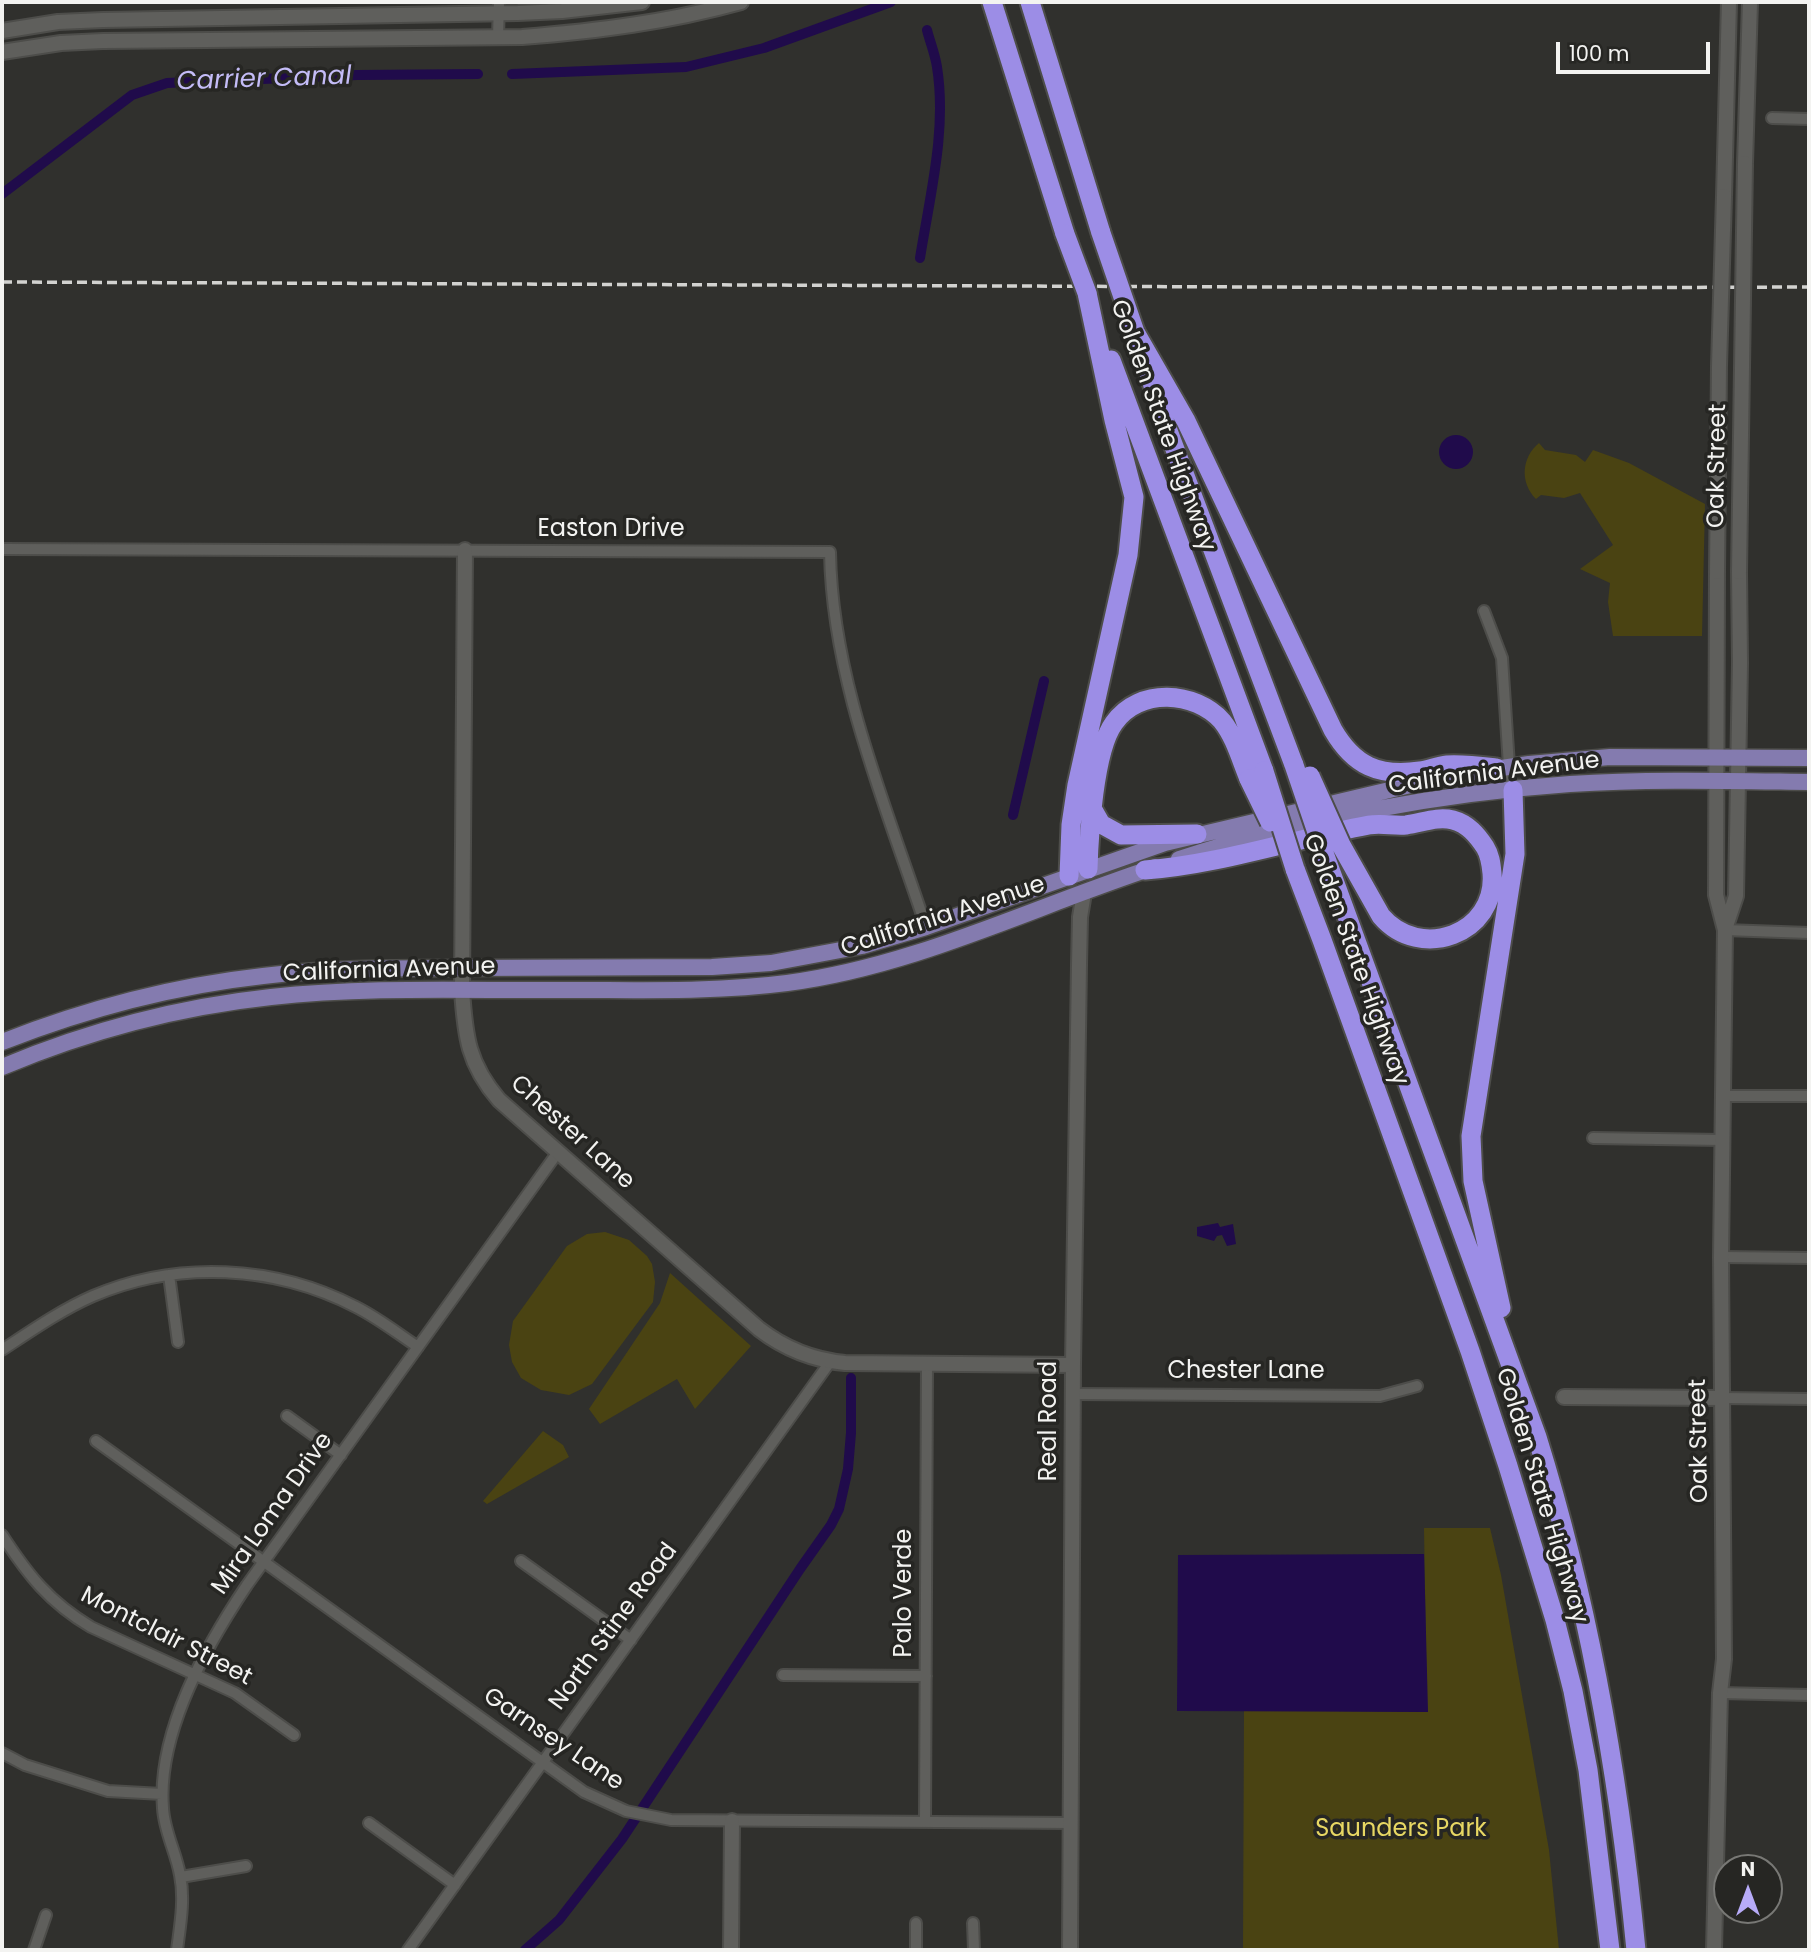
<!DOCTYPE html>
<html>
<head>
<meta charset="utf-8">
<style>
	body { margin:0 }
	#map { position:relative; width:1811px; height:1952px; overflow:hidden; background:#30302d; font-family:Poppins,sans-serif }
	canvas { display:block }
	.frame { position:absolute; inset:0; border:4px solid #f3f3f1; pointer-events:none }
	.north { position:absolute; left:1713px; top:1854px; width:70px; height:70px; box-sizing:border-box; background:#262623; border:2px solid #787875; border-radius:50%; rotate:0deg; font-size:19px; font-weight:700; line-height:28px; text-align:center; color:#f3f3f1 }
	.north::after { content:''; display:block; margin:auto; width:24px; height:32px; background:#b7abf8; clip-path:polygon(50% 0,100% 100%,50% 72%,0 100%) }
	.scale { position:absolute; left:1556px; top:42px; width:154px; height:32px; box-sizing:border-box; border:4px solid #f3f3f1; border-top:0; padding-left:9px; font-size:21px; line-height:24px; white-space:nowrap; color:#f3f3f1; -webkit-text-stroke:5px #262623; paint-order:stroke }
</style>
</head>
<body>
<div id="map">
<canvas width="1811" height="1952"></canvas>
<div class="frame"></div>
<div class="north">N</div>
<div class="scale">100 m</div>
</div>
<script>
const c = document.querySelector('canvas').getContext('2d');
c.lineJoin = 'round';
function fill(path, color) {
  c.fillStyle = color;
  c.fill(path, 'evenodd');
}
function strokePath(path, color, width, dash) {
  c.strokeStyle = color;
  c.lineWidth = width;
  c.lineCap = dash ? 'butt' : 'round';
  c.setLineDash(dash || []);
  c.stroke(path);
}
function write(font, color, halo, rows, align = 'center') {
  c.font = font + ' Poppins,sans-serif';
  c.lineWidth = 7;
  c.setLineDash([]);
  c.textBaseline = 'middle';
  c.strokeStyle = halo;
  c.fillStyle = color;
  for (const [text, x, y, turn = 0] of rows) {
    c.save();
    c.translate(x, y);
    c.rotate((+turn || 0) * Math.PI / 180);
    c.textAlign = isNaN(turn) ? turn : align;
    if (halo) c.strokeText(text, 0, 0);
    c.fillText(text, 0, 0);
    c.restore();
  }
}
const green = new Path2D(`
	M1539,443L1545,450L1576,455L1585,462L1593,450L1629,463L1705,504L1702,636H1613L1608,602L1610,583L1580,569L1613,545L1580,493L1564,498L1541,495L1536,499C1520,483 1521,458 1539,443Z
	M605,1232L629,1240L647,1256L652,1264L655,1282L653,1302L592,1384L569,1395L541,1390L521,1378L512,1362L509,1345L513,1321L567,1246L587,1234Z
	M670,1273L751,1346L695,1409L677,1379L600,1424L589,1409L660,1303Z
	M543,1431L563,1445L569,1457L487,1504L483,1501Z
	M1424,1528H1490L1501,1575L1549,1850L1559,1950H1243L1244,1710L1427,1712Z`);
const water = new Path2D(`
	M1439 452a17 17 0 1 1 34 0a17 17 0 1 1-34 0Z
	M1218,1223L1220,1227L1233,1224L1236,1244L1227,1246L1222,1235L1217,1236L1214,1241L1197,1236V1227Z
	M1424,1554L1428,1712L1177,1711L1178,1555Z`);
const canal = new Path2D(`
	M512,74L686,67L764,48L891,2
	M2,194L132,95L167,83L357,75L478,74
	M920,258C930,195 947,130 937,67C935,54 930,42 927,30
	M1013,815L1044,681
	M525,1950L559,1920L622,1839L800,1569L831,1525L839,1509L848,1469L851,1433V1378`);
const street = new Path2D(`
	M498,37L499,2
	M1772,118L1809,119
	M2,549L830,552C832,681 886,805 926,927
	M1484,611L1502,658L1509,766L1513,790
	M1725,930L1809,933
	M1723,1096H1809
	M1593,1138L1722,1140
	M1721,1257L1809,1258
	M169,1275L178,1342
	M2,1350C31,1331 61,1310 93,1296C177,1260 275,1265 356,1307C378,1318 397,1333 418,1347
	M1073,1394L1380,1396L1417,1386
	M1721,1398L1809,1399
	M287,1416L341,1455
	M96,1441L584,1792L626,1811L671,1820L1071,1823
	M2,1535C28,1575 49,1602 91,1627L235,1693L294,1735
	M521,1561L631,1640
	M783,1675L926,1676
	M1720,1693L1809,1695
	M2,1753L25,1765L108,1791L162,1794
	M925,1822L927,1364
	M369,1823L455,1885
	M181,1877L246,1866
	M973,1923L974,1950
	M34,1950L46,1915
	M177,1950C180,1926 185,1900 180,1875C176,1852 164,1831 163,1808C157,1732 206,1646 247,1585L558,1152
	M408,1950L830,1362
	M916,1950V1923`);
const secondary = new Path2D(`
	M2,31L58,22L103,20L518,13L562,11L642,2
	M2,52L61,43L103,41L522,37C597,31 669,22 741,2
	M1745,163L1750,2
	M1724,196L1729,2
	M465,550L462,990C465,1036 468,1064 499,1100L759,1329C785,1349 812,1360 845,1363L1073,1365
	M1725,929L1736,896L1740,663L1739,572
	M1564,1397L1721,1398
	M731,1950L732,1821
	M1070,1950L1073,1365L1079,965L1080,917L1084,893
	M1714,1950L1720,1693L1724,1659L1721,1257L1725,930L1716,895L1717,572`);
const primary = new Path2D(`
	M1179,859C1302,819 1441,793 1570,784C1649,779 1730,781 1809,782
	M2,1042C86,1009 173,986 263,976C329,968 396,968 463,968C546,968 629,968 712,967L771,963L862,946L926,927L1165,843L1453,775L1529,764L1610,757L1809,758
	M2,1067C88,1031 178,1007 271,997C371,986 473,991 574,990C645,990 717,992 787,983C916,966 1032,907 1155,867`);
const highway = new Path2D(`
	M992,2L1065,234
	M1030,2L1101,233
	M1135,332L1186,421L1333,730C1354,766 1379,777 1420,771C1429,770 1437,766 1447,765C1463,764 1479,766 1496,768
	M1111,360L1264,771
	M1149,373L1164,420L1294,765
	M1093,810L1101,824L1121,835L1197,834
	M1324,853L1537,1437C1589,1604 1619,1777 1636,1950
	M1088,869C1089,835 1094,750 1114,723C1139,687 1195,691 1222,721C1235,737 1241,760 1249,779
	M1295,869L1322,940L1470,1351L1508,1466L1555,1620L1573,1691L1588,1770L1610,1950
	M1145,870C1221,864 1294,839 1369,825C1381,823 1394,826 1406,825C1422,823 1437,816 1453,820C1468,824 1477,835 1485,847C1490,855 1491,863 1492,873C1497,934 1420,962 1381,916L1341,845
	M1069,876L1071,825L1077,785L1128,555L1134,497L1114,420L1087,293
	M1501,1308L1473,1181L1471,1136L1515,854L1513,790`);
const rail = new Path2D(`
	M2,282L1511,288L1809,287`);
const secondaryBridge = new Path2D(`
	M1717,572L1719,366L1724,196
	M1739,572L1745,163`);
const highwayBridge = new Path2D(`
	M1101,233L1135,332
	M1065,234L1087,293
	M1294,765L1324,853
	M1264,771L1295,869
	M1310,776L1341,845
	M1249,779L1270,822`);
const streetNames = [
	["Golden State Highway",1162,426,70],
	["Oak Street",1718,466,-89],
	["Easton Drive",611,530],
	["California Avenue",1494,774,-7],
	["California Avenue",943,917,-18],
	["Golden State Highway",1355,960,70],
	["California Avenue",389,971,-2],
	["Chester Lane",572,1133,42],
	["Chester Lane",1246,1372],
	["Real Road",1050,1421,-90],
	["Oak Street",1700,1441,-91],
	["Golden State Highway",1541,1496,73],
	["Mira Loma Drive",273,1514,-55],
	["Palo Verde",905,1593,-90],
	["North Stine Road",614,1627,-54],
	["Montclair Street",166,1637,27],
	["Garnsey Lane",553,1740,34]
];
const parkNames = [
	["Saunders Park",1401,1830]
];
const waterNames = [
	["Carrier Canal",264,80,-2]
];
fill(green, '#4a4312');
fill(water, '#200b4b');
strokePath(canal, '#200b4b', 10);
strokePath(street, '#4d4d4a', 14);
strokePath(secondary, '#4d4d4a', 18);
strokePath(primary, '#4d4d4a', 19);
strokePath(highway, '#4d4d4a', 23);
strokePath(street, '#5f5f5c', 10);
strokePath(secondary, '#5f5f5c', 14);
strokePath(primary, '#847baf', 16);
strokePath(highway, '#9c8de6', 19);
strokePath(rail, '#d2d2d0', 3.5, [10, 5]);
strokePath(secondaryBridge, '#4d4d4a', 18, []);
strokePath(highwayBridge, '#4d4d4a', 23, []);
strokePath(secondaryBridge, '#5f5f5c', 14);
strokePath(highwayBridge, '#9c8de6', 19);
write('24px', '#f3f3f1', '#262623', streetNames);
write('24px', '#e7d763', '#262623', parkNames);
write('italic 26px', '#c4bcf7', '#262623', waterNames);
</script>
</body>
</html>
